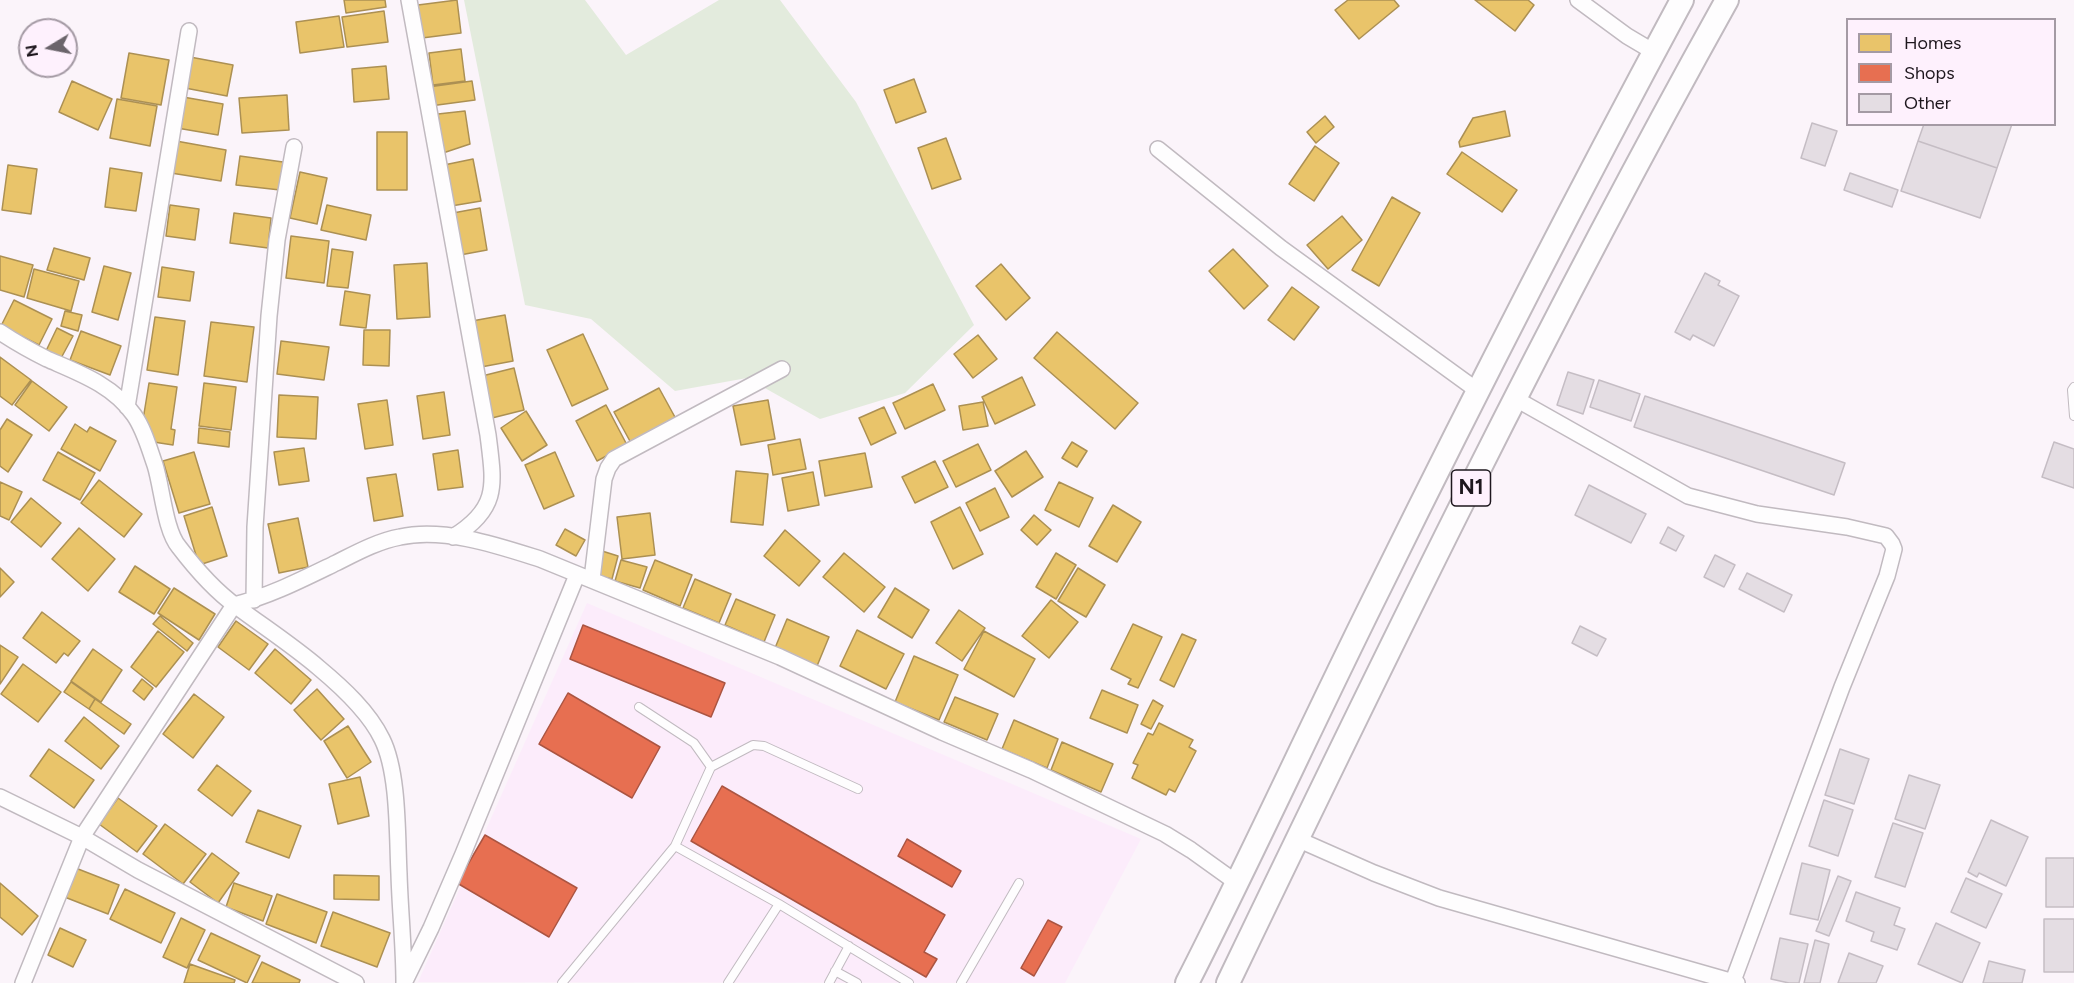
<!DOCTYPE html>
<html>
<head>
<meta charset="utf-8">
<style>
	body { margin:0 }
	#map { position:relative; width:2074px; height:983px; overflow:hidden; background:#fbf4fa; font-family:Figtree,sans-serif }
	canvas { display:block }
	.legend { position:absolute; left:1846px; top:18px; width:210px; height:108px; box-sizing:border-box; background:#fef1fd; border:2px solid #a49aa4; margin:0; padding:8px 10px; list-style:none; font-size:18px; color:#1e171e }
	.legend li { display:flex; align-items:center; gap:12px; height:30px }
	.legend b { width:30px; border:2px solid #a49aa4 }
	.north { position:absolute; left:18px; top:18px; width:60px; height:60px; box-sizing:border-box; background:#fef1fd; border:2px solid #a49aa4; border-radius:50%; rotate:260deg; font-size:16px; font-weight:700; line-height:24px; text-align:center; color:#1e171e }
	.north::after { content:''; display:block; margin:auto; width:21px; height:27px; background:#6b646b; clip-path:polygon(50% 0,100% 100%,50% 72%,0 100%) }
</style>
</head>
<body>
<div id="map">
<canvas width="2074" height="983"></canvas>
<ul class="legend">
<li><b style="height:16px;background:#e9c46a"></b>Homes</li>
<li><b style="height:16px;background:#e76f51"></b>Shops</li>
<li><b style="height:16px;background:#e4dde3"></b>Other</li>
</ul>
<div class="north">N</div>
</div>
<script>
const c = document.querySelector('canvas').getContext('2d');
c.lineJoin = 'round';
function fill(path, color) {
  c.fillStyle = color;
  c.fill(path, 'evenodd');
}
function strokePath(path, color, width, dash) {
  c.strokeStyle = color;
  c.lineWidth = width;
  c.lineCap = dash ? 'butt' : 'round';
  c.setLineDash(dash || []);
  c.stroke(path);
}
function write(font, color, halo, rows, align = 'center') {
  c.font = font + ' Figtree,sans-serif';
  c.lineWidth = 6;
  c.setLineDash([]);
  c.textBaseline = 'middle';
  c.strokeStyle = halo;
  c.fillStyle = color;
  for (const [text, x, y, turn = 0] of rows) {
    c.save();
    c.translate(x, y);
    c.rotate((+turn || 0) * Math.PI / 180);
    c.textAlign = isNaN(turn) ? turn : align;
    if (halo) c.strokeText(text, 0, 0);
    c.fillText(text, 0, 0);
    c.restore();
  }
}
const built = new Path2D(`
	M587,603L1141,839L1065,983L418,982Z`);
const green = new Path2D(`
	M464,0H585L626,55L719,0H780L856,102L974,325L905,393L820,419L747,378L675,391L591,319L525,305Z`);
const homes = new Path2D(`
	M344,0H385L386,7L346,13Z
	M457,0L461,33L422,38L418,5Z
	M1348,0H1394L1399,6L1359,39L1335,10Z
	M1475,0H1528L1534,5L1515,31Z
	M384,11L388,42L347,47L342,17Z
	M339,16L344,47L300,53L296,22Z
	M461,49L465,81L433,85L429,53Z
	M129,53L169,60L161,105L121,98Z
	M190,57L233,65L227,96L185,88Z
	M386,66L389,99L354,102L352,69Z
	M914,79L926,112L896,123L884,90Z
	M72,81L112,99L98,130L59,112Z
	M472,81L475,100L430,106L428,87Z
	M287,95L289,130L242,133L239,98Z
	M183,97L223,104L218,135L177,128Z
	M117,99L157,106L150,146L110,138Z
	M465,111L470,144L443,153L438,114Z
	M1505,111L1510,136L1460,147L1459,142L1473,118Z
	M1325,116L1334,127L1316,143L1307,132Z
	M377,132H407V190H377Z
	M946,138L961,179L932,189L918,148Z
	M176,141L226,150L221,181L171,173Z
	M1315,146L1339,163L1314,201L1289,184Z
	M1462,152L1517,190L1502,212L1447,174Z
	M240,156L283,162L280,190L236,185Z
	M473,159L481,201L451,206L444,165Z
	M8,165L37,169L31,214L2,210Z
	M110,168L142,173L136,211L105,207Z
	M300,172L327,178L317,224L290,218Z
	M1392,197L1420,213L1379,286L1352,270Z
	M170,205L199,209L195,240L166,236Z
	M327,205L371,215L366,240L321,230Z
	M480,208L487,250L460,255L453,213Z
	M234,213L271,218L268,248L230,243Z
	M1342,216L1362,240L1328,269L1307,245Z
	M291,236L329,241L324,283L286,278Z
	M54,248L90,258L84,280L47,270Z
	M332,249L353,252L348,288L327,286Z
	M1233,249L1268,286L1244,309L1209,271Z
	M0,256L33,265L24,297L0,290Z
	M427,263L430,317L397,319L394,265Z
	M1001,264L1030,298L1006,320L976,286Z
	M104,266L131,273L118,320L92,312Z
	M162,267L194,272L190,301L158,297Z
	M34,269L79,281L71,311L27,298Z
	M1292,287L1319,307L1294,340L1268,320Z
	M345,291L370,295L366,328L340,325Z
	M14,300L52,319L39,345L1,326Z
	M65,311L82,315L78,331L61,326Z
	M505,315L513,361L481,367L472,321Z
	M155,317L185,321L178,375L147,370Z
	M211,322L254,327L247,382L204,376Z
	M57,328L73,336L60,360L45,353Z
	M364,330H390L389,366L363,365Z
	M81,331L121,346L110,375L70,360Z
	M1057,332L1138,403L1115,429L1034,358Z
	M583,334L608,389L572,406L547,350Z
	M978,335L997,359L973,378L954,354Z
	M281,341L329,347L324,380L277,374Z
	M0,357L31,380L12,405L0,396Z
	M514,368L524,410L492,418L482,376Z
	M1022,377L1035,405L995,424L982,397Z
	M32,381L67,407L49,431L15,405Z
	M149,383L177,387L171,429L175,430L173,445L147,441L142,426Z
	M204,383L236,387L231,430L199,426Z
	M933,384L945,410L905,429L893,403Z
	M659,388L676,419L631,443L614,412Z
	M444,392L450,435L423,439L417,396Z
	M279,395L318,397L316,439L277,437Z
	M387,400L393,445L365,449L358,404Z
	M768,400L775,439L741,445L733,406Z
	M983,402L988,426L963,430L959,406Z
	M606,405L627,445L597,461L576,421Z
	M884,407L896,433L871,445L859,418Z
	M526,411L547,445L522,461L501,428Z
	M7,419L32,435L8,472L0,466V430Z
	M75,424L87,432L90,427L116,441L100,471L61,449Z
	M199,428L230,432L229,447L198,443Z
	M800,439L806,469L773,475L768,445Z
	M1072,442L1087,451L1077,467L1062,458Z
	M978,444L991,470L956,487L943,461Z
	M304,448L309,481L279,485L274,452Z
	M458,450L463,487L438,490L433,454Z
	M1026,451L1043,477L1012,497L995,471Z
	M58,452L95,473L80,500L43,480Z
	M194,452L210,504L179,513L163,461Z
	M555,452L574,496L544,509L525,465Z
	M865,453L872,487L825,496L819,461Z
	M935,461L948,487L915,503L902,477Z
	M736,471L768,474L763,525L731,522Z
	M813,472L819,505L788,511L782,478Z
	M396,474L403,516L374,521L367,478Z
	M99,480L142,514L124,537L81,503Z
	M0,482L22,492L9,520L0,516Z
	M1059,482L1093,498L1079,527L1045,510Z
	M995,488L1009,517L980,531L966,503Z
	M31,498L61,523L41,547L11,522Z
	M1113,505L1141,522L1117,562L1089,546Z
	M212,507L227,556L199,565L184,516Z
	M960,507L983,554L953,569L931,522Z
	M650,513L655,555L622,559L617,517Z
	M1034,515L1051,530L1037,545L1021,530Z
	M298,518L308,567L279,573L268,524Z
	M79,528L115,559L88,591L52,559Z
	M565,529L585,540L576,556L556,545Z
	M785,530L820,561L799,586L764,556Z
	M602,551L618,556L612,579L595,575Z
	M844,553L885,587L864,612L823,577Z
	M1056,553L1076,565L1056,599L1036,587Z
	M621,560L647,567L640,588L615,581Z
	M655,560L692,575L680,606L643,590Z
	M135,566L170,589L154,614L119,592Z
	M0,568L14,582L0,597Z
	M1078,568L1105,585L1086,617L1058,601Z
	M695,579L731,594L719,623L683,608Z
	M174,588L215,614L199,640L158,613Z
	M895,588L929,610L912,638L878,617Z
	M736,599L775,615L764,642L725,625Z
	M1051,600L1078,622L1049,658L1022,636Z
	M959,610L985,628L962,661L936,643Z
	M42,612L80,641L68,656L64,653L56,663L23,638Z
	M160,616L193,643L187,651L153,624Z
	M787,619L829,637L817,666L775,648Z
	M236,621L268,644L249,670L218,647Z
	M1133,624L1162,637L1138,688L1128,684L1131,679L1111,669Z
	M857,630L904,654L886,689L840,666Z
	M158,631L184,652L156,687L131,667Z
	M984,631L1035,659L1014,697L964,669Z
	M1182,634L1196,640L1174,687L1160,680Z
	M0,645L18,657L0,684Z
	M93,649L122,670L101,702L71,681Z
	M275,649L311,680L291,704L255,673Z
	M914,656L958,675L939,720L895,702Z
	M23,664L61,692L38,722L1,694Z
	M142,679L153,688L144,700L133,691Z
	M71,682L95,699L89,709L64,692Z
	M317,689L344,719L321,740L294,710Z
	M1102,690L1138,705L1127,733L1090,718Z
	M194,694L224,717L193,758L163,734Z
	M955,697L998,714L987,740L944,722Z
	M95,699L131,724L124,734L89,709Z
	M1153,700L1163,706L1151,729L1141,724Z
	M84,717L119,746L101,769L65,741Z
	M1014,720L1058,739L1047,768L1002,749Z
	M1159,723L1193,740L1189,747L1196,751L1175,792L1169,789L1166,795L1132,778L1138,765L1133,763L1148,733L1153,735Z
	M348,726L371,762L347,778L324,741Z
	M1062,742L1113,764L1101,792L1051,770Z
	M49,749L94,780L74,808L30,776Z
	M217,765L251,791L232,816L198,790Z
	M360,777L369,816L338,824L329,784Z
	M118,798L157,826L137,852L99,824Z
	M258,810L301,826L289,858L246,842Z
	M165,824L206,854L183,884L143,854Z
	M212,853L239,873L218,903L190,882Z
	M73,867L119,885L108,914L62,896Z
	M334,875L379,876V900L334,899Z
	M0,883L38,916L22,935L0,917Z
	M234,883L272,896L263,921L226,907Z
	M125,889L175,913L161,943L110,919Z
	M277,894L327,912L316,943L266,924Z
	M333,912L390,933L377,967L321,946Z
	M181,918L205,930L187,968L163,957Z
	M60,928L86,940L73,967L48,955Z
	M211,933L260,956L247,983L198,960Z
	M262,962L300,980L299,983H252Z
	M190,964L235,980L234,983H184Z`);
const shops = new Path2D(`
	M583,625L725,683L711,717L570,659Z
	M568,693L660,747L632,798L539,744Z
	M722,786L945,915L924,952L937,959L926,977L691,841Z
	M485,835L577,888L549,937L457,883Z
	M907,839L961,871L952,887L898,856Z
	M1048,920L1062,927L1034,976L1021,968Z`);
const building = new Path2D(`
	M1812,123L1837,131L1825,166L1801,158Z
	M1924,124H2012L1997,168L1918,141Z
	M1918,141L1997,168L1980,218L1901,191Z
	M1850,173L1898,190L1892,207L1844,190Z
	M1705,273L1720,281L1718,285L1739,296L1714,346L1693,335L1690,340L1675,332Z
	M1568,372L1594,380L1583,414L1557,405Z
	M1599,380L1640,394L1631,421L1590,407Z
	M1645,396L1845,463L1834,495L1634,427Z
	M2054,442L2074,449V488L2042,477Z
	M1589,485L1646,514L1631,543L1575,515Z
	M1668,527L1684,536L1676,551L1660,543Z
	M1715,555L1735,565L1724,587L1704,577Z
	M1747,573L1792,595L1784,612L1739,589Z
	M1580,626L1606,639L1597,656L1572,643Z
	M1840,749L1869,759L1854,804L1825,795Z
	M1909,775L1940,785L1925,829L1895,819Z
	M1824,800L1853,810L1838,856L1809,846Z
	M1991,820L2028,837L2006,886L1979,873L1977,877L1968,872Z
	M1893,823L1923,833L1905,887L1875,877Z
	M2046,858H2074V907H2046Z
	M1802,863L1830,870L1818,920L1790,914Z
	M1838,876L1851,881L1829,936L1816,931Z
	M1966,878L2002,894L1986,928L1951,912Z
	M1856,892L1900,908L1894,925L1905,929L1897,950L1871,941L1874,932L1846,921Z
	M2044,919H2074V972H2044Z
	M1936,923L1980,943L1962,983L1918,964Z
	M1780,938L1808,944L1799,983H1789L1771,979Z
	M1815,940L1829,944L1820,983H1804Z
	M1849,953L1883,966L1876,983H1838Z
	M1989,961L2025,970L2022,983H1983Z`);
const lane = new Path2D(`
	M2074,387L2072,390L2074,416
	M639,707L694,743L711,767
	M675,846L711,767L753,745L764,746L858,789
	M835,971L857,983
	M562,983L675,846L779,904L909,983
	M728,983L779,904
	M829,983L849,946
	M961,983L1019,883`);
const street = new Path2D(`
	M409,0L488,435C494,484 500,508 453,537
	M1578,0L1627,36L1654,52
	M1158,149L1281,248L1478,391
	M0,332C15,342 31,351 47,359C79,373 113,385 134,415C144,429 149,448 155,465C162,487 165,531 179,547C195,568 214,590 236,606C264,627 292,645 319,668C343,688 369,712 382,739C399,773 397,836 399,874C400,910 404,947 404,983
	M1516,399L1688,496L1757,514L1847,527L1886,536L1892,544L1894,549L1887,576L1842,687L1733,981
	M127,407L189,31
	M592,579L604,479L608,468L614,459L782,369
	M254,600L255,527L269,316L277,240L294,147
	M0,797L82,837L138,870L356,983
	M1297,839L1374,873L1439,898L1737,983
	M405,981L431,928L463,854L577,575
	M23,983L82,837L234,605C270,596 303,579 336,563C356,553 378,541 400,537C444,527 499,546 540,559L780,657L942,732L1031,770L1165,834L1191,850L1237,883`);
const primary = new Path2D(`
	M1187,983C1254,852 1315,717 1381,585C1478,388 1578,193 1682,0
	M1228,983C1387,652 1548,321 1727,0`);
const shields = [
	[1471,488,39]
];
const shieldNames = [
	["N1",1471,488]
];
fill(built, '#fcecfb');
fill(green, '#e3ebdd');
fill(homes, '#e9c46a');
strokePath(homes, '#ac9053', 1.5);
fill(shops, '#e76f51');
strokePath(shops, '#ab5542', 1.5);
fill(building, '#e4dde3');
strokePath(building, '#c5bdc4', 1.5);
strokePath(lane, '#c1bac0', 10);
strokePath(street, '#c1bac0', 18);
strokePath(primary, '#c1bac0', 26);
strokePath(lane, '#fefdfe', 8);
strokePath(street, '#fefdfe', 15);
strokePath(primary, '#fefdfe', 22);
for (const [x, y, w] of shields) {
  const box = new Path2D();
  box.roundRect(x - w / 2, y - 18, w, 36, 4.5);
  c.fillStyle = '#fef1fd';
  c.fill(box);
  strokePath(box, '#1e171e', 1.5);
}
write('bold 21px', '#1e171e', null, shieldNames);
</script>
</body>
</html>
